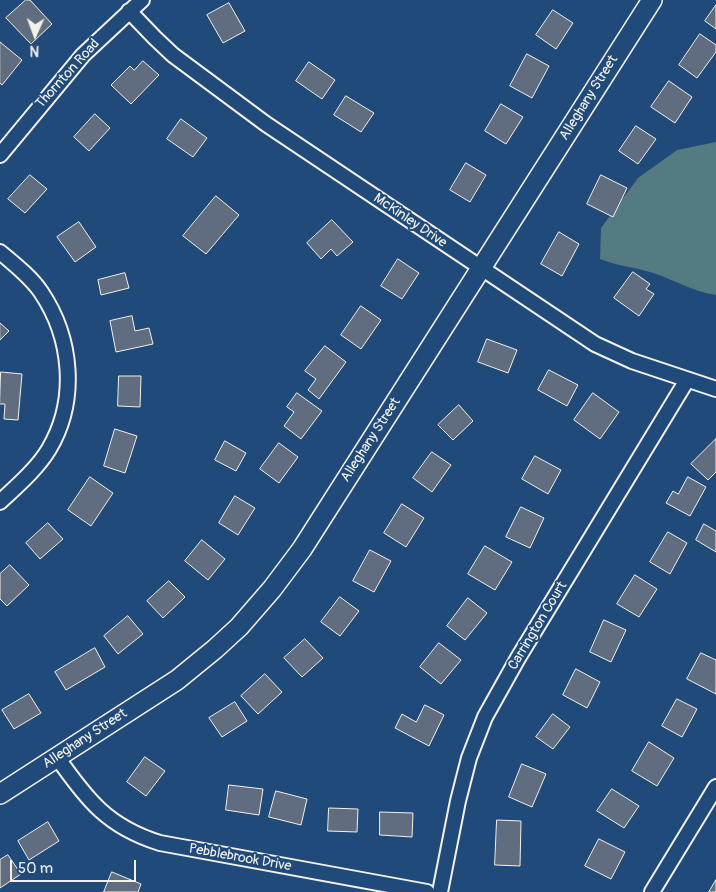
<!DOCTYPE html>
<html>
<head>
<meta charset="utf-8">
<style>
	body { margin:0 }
	#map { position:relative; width:716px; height:892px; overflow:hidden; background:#1f4a7a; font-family:Pangolin,sans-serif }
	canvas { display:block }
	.north { position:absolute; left:10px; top:10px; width:50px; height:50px; -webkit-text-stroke:4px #1f4a7a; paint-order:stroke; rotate:182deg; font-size:14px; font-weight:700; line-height:20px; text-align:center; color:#f4f1e8 }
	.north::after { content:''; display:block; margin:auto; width:18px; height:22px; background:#f4f1e8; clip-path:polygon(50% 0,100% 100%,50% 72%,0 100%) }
	.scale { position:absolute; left:10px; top:860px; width:126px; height:22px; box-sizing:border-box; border:2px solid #f4f1e8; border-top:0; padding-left:6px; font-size:15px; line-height:18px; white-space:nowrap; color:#f4f1e8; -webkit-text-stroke:4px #1f4a7a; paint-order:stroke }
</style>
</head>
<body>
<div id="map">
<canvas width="716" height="892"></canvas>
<div class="north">N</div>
<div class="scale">50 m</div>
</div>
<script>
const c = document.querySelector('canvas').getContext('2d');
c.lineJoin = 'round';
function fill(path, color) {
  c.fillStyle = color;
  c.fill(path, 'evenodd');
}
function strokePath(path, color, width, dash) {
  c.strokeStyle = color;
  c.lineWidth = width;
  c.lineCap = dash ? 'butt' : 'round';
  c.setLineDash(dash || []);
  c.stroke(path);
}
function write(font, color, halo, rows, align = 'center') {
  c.font = font + ' Pangolin,sans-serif';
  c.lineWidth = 4;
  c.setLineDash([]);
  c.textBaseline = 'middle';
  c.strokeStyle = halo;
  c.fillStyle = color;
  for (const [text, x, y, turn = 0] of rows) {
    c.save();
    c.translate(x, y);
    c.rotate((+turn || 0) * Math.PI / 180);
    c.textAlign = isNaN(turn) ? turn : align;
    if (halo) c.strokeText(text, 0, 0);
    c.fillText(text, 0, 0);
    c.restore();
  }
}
const green = new Path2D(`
	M716,142V295C693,292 675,280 653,273C635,267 617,266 600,259L601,228L638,178L677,150Z`);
const building = new Path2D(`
	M26,0H30L52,24L31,44L6,18Z
	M229,3L245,31L223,43L207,15Z
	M716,5V29L705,21Z
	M553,10L573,23L556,49L536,35Z
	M700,34L716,45V52L697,78L679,65Z
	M0,42L22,60L2,85L0,83Z
	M527,54L549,66L532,98L510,86Z
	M143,61L159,75L131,104L111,85L130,66L134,70Z
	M309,62L335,80L322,99L296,81Z
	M669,81L692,97L675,123L651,107Z
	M346,96L374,113L361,132L334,115Z
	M501,104L523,117L506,144L485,131Z
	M95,114L110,128L89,151L74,137Z
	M181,119L207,138L193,157L167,139Z
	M636,126L656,139L638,164L619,151Z
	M466,163L486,175L470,202L450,190Z
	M30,175L47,189L25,213L8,199Z
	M601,175L627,188L613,217L587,204Z
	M216,196L239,215L206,254L183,236Z
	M332,220L353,242L337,256L331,249L321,259L307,243Z
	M79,222L96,247L75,262L57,237Z
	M559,232L579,244L562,276L541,264Z
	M398,259L419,273L402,299L381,286Z
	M633,272L650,284L646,289L654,294L639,316L614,298Z
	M125,273L129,288L101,295L98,280Z
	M361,306L381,320L361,349L341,335Z
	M132,316L135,331L149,328L153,344L116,352L110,321Z
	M0,323L9,331L0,340Z
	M487,339L517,350L508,373L478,362Z
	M325,346L346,362L319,399L308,390L316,379L305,371Z
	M549,370L578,385L567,406L538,390Z
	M1,372L22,374L18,420L4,419L5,404H0Z
	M119,376H141L140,407L118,406Z
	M297,393L322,411L301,439L284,426L294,412L287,407Z
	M593,393L619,412L600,439L574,420Z
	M459,405L473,421L453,440L438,425Z
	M115,429L137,436L125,473L104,466Z
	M716,439V472L708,480L691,464Z
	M225,441L246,453L236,471L215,460Z
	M279,443L298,457L279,483L260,469Z
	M432,452L451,465L432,492L413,478Z
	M535,456L561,470L548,494L522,479Z
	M90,477L113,493L91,526L68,510Z
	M688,477L706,487L690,516L666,503L673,491L678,494Z
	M235,496L255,508L238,535L219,523Z
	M402,504L424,518L406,547L384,533Z
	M521,507L544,518L530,548L506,537Z
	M48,523L63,539L40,559L26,543Z
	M704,524L716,531V552L696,540Z
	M668,532L687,543L670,574L650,562Z
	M202,540L225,559L208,580L185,561Z
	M485,546L512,562L495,590L468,574Z
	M370,550L391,561L374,592L353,581Z
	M10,565L29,585L7,606L0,599V574Z
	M635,575L657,589L639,617L617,604Z
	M169,581L185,597L163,618L147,601Z
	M340,597L359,611L340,636L321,622Z
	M468,598L487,613L465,640L447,626Z
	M128,616L143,634L118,654L104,636Z
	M604,620L626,630L611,662L590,652Z
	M305,639L323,658L302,677L284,658Z
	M439,643L461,660L441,684L420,667Z
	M95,648L105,667L66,690L55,672Z
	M701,653L716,660V694L687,679Z
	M576,669L600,682L587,708L563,695Z
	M265,674L282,692L258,714L241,696Z
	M29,694L41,713L14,729L2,710Z
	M677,699L697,709L682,737L662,726Z
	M235,702L247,721L222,737L209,718Z
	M425,705L444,715L429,746L395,728L402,714L416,722Z
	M553,714L570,727L553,749L536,737Z
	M649,742L674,758L657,786L632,771Z
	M145,757L165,771L146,796L127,782Z
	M522,764L546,774L532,807L509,797Z
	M229,785L263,789L259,815L226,810Z
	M612,789L639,806L624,828L597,811Z
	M276,791L307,799L301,825L269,817Z
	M329,808L358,809L357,832L328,831Z
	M380,812L413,813L412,837L380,835Z
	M497,820L521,821L520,866L495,865Z
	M48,822L59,841L29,860L18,841Z
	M599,839L625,852L611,879L585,866Z
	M8,855L21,874L0,888V860Z
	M112,872L141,884L138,892H104Z
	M716,880V892H709Z`);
const street = new Path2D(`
	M129,11L155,38L173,55L266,124L595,344L632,361L716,389
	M0,155L83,55L142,0
	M0,252C14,264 30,276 41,292C72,338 78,400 49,449C37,469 17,486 0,502
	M57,757C87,800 108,827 160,843L427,892
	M440,892L458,801L469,758L485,717L518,658L687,380
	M652,892L716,787`);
const secondary = new Path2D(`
	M0,794L177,680L215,649L239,627L272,589L302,549L652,0`);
const streetNames = [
	["Thornton Road",68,74,-48],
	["Alleghany Street",589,98,-58],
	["McKinley Drive",410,221,34],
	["Alleghany Street",371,440,-57],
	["Carrington Court",538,626,-59],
	["Alleghany Street",85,739,-33],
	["Pebblebrook Drive",240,858,10]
];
fill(green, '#547b81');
fill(building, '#606c80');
strokePath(building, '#f4f1e8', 1);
strokePath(street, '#f4f1e8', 18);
strokePath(secondary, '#f4f1e8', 22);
strokePath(street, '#1f4a7a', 14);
strokePath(secondary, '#1f4a7a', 19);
write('14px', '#f4f1e8', '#1f4a7a', streetNames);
</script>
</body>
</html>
